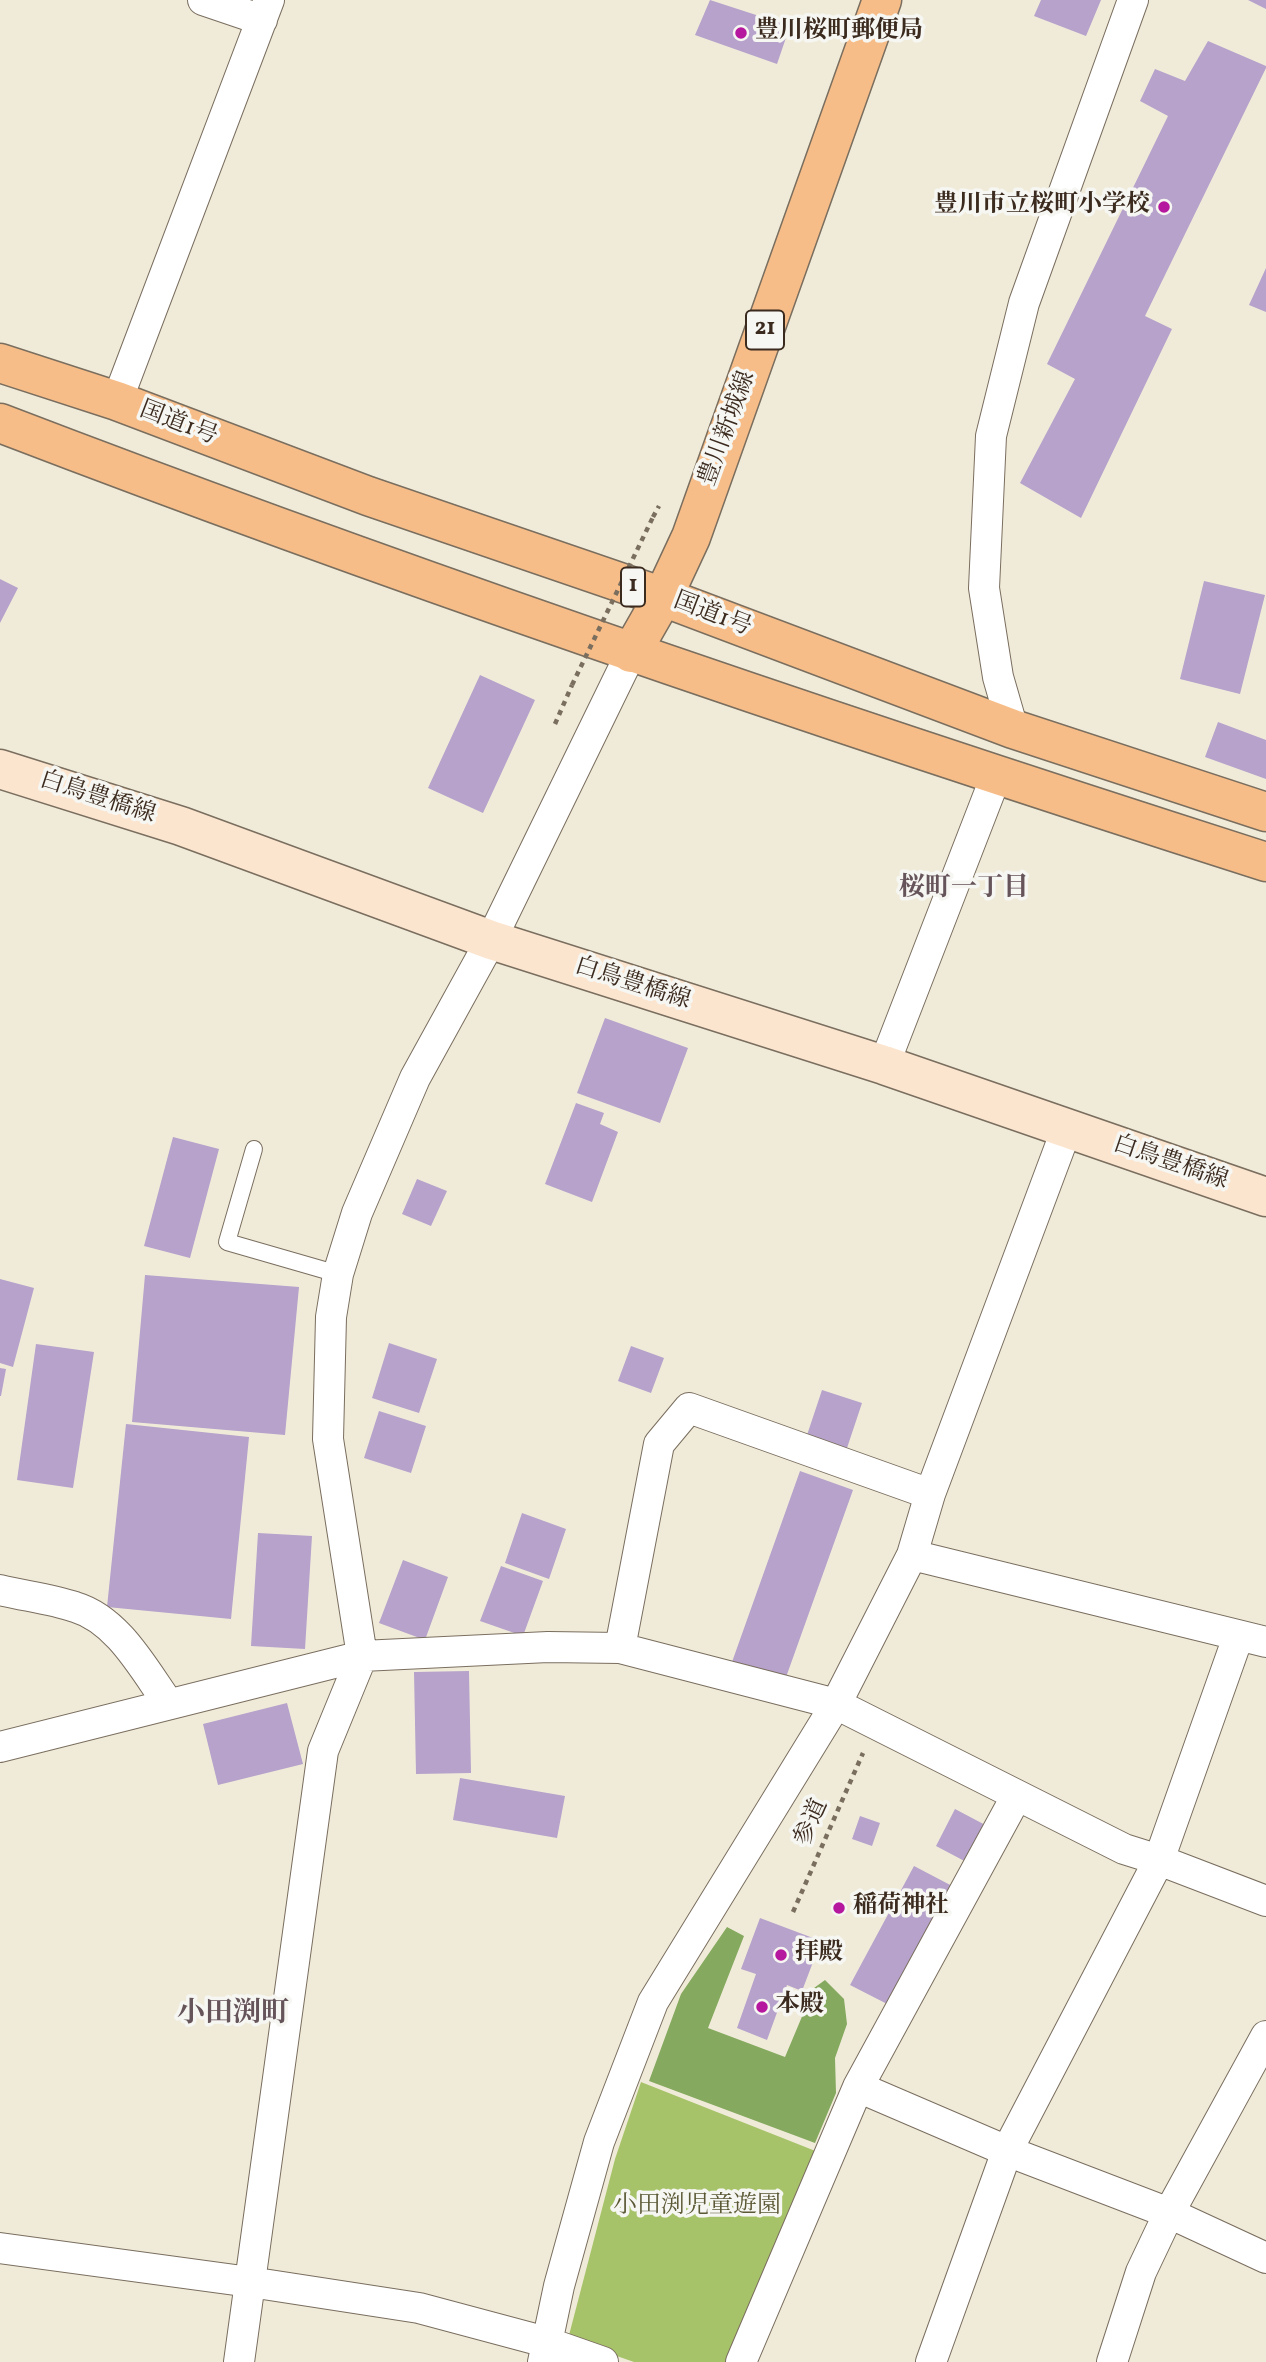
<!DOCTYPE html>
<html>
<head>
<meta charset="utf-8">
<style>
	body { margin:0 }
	canvas { display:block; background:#f0ebd9 }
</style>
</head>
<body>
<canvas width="1266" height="2362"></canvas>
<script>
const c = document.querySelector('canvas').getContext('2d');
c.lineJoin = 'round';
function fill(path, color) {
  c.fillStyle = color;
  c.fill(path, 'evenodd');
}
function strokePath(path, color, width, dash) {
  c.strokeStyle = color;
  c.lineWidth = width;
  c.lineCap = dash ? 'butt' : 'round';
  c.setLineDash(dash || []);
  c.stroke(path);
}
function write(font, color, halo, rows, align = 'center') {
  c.font = font + ' Vollkorn,"Noto Serif JP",serif';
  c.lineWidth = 7;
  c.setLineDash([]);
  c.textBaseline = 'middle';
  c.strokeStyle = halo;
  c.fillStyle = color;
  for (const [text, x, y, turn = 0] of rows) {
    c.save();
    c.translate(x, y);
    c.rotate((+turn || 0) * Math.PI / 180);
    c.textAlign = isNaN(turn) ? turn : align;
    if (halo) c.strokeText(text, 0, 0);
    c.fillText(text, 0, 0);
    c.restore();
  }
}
const green = new Path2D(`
	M641,2082L818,2152L731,2362H634L568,2339L615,2159Z`);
const forest = new Path2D(`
	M727,1927L744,1936L708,2028L785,2057L814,1988L825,1980L844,1999L847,2024L835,2058L836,2093L815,2143L649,2081L681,1994Z`);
const building = new Path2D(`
	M710,0L790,26L777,64L695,35Z
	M1041,0H1101L1086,36L1034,16Z
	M1248,0H1266V9Z
	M1208,41L1266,66V68L1145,316L1172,329L1081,518L1020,483L1075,379L1047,364L1168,116L1140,101L1155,69L1185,81Z
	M1266,268V312L1249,305Z
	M0,579L18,588L0,623Z
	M1204,581L1265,595L1240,694L1180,679Z
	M480,675L535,700L483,813L428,788Z
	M1218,722L1266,740V779L1205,757Z
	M605,1018L688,1048L660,1123L577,1093Z
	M576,1103L604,1113L600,1124L618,1132L592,1202L545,1184Z
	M173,1137L219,1149L190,1258L144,1246Z
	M417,1179L447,1191L431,1226L402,1214Z
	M145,1275L299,1287L285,1435L132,1422Z
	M0,1279L34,1288L13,1367L0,1363Z
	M389,1343L437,1359L419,1413L372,1398Z
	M36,1344L94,1352L73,1488L17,1480Z
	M631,1346L664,1358L651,1393L618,1381Z
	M0,1368L6,1369L1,1396H0Z
	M822,1390L862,1403L847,1448L807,1435Z
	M379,1411L426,1426L411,1473L364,1458Z
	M126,1424L249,1437L231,1619L107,1607Z
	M800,1471L853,1490L785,1680L732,1662Z
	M522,1513L566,1529L549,1579L505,1563Z
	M258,1533L312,1536L305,1649L251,1646Z
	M403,1560L448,1577L425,1640L379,1623Z
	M501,1566L543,1581L523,1636L480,1621Z
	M469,1671L471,1773L416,1774L414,1672Z
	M287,1703L303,1764L218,1785L203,1724Z
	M460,1778L565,1796L557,1838L453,1820Z
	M955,1809L991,1828L972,1865L936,1846Z
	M860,1816L880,1823L872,1846L852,1839Z
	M914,1866L956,1888L893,2007L850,1985Z
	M760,1918L821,1941L802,1991L787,1985L767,2040L737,2028L756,1974L741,1969Z`);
const path = new Path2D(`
	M653,517L659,506
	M555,724L572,685
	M793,1912L863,1753`);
const service = new Path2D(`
	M254,1149L227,1242L338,1274`);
const minor = new Path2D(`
	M203,0L262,20
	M117,401L269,0
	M1013,729L998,677L984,588L991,436L1024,303L1133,0
	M884,1065L996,776
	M912,1555L1266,1642
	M0,1590C25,1596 51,1599 75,1607C118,1620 143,1668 168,1703
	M620,1648L659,1444L689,1408L930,1494
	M0,1747L362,1656L548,1647L620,1648L836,1704L1124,1849L1159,1860L1266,1901
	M858,2087L1007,2151L1169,2213L1266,2258
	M0,2248L250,2282L419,2308L546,2342L603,2362
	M239,2362L323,1751L362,1656L328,1439L331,1317L338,1274L357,1213L415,1078L491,940L631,653
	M543,2362L559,2286L599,2142L653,2002L836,1704L912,1555L930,1494L1067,1128
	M741,2362L858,2087L1016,1797
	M931,2362L1007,2151L1159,1860L1238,1637
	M1112,2362L1141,2272L1169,2213L1266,2036`);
const secondary = new Path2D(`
	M0,769L181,826L491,940L884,1065L1266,1197`);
const primary = new Path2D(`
	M631,653L663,597L691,537L882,0`);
const trunk = new Path2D(`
	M0,363L117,401L368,496L663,597L1013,729L1266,812
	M0,423C417,583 840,726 1266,862`);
const pathBridge = new Path2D(`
	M572,685L653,517`);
const markers = [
	[741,33,7,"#b5179e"],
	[1164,207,7,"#b5179e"],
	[839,1908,7,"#b5179e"],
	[781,1955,7,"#b5179e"],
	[762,2007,7,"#b5179e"]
];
const shields = [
	[765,330,38],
	[633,587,24]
];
const shieldNames = [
	["21",765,330],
	["1",633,587]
];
const poiNames = [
	["豊川桜町郵便局",755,33],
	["豊川市立桜町小学校",1150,207,"right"],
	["稲荷神社",853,1908],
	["拝殿",795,1955],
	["本殿",776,2007]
];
const streetNames = [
	["国道1号",178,425,21],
	["豊川新城線",729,429,-70],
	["国道1号",712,616,21],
	["白鳥豊橋線",97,799,18],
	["白鳥豊橋線",632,985,18],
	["白鳥豊橋線",1170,1164,19],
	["参道",813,1823,-66]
];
const parkNames = [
	["小田渕児童遊園",697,2208]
];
const neighbourhoodNames = [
	["桜町一丁目",964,890]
];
const quarterNames = [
	["小田渕町",233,2016]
];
fill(green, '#a7c36a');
fill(forest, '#85a95e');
fill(building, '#b6a2cb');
strokePath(service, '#7a6e5f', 18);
strokePath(minor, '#7a6e5f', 32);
strokePath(secondary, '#7a6e5f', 41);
strokePath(primary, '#7a6e5f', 41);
strokePath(trunk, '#7a6e5f', 41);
strokePath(path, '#7a6e5f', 4.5, [5, 5]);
strokePath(service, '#fff', 16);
strokePath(minor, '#fff', 30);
strokePath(secondary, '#fce5cf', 38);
strokePath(primary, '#f7bd88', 38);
strokePath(trunk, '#f7bd88', 38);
strokePath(pathBridge, '#7a6e5f', 4.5, [5, 5]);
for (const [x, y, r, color] of markers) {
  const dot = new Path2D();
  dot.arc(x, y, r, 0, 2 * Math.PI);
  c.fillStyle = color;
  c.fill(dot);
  strokePath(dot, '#f6f6f2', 2.5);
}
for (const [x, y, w] of shields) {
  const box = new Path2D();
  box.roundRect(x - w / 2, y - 19.5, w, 39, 5);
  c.fillStyle = '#f6f6f2';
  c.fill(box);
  strokePath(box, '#3b2a1e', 2);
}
write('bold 23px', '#3b2a1e', null, shieldNames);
write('bold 24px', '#3b2a1e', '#f6f6f2', poiNames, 'left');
write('24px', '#3b2a1e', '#f6f6f2', streetNames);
write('24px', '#5b5835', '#f6f6f2', parkNames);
write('bold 26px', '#66545b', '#f6f6f2', neighbourhoodNames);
write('bold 28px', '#66545b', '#f6f6f2', quarterNames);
</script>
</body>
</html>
